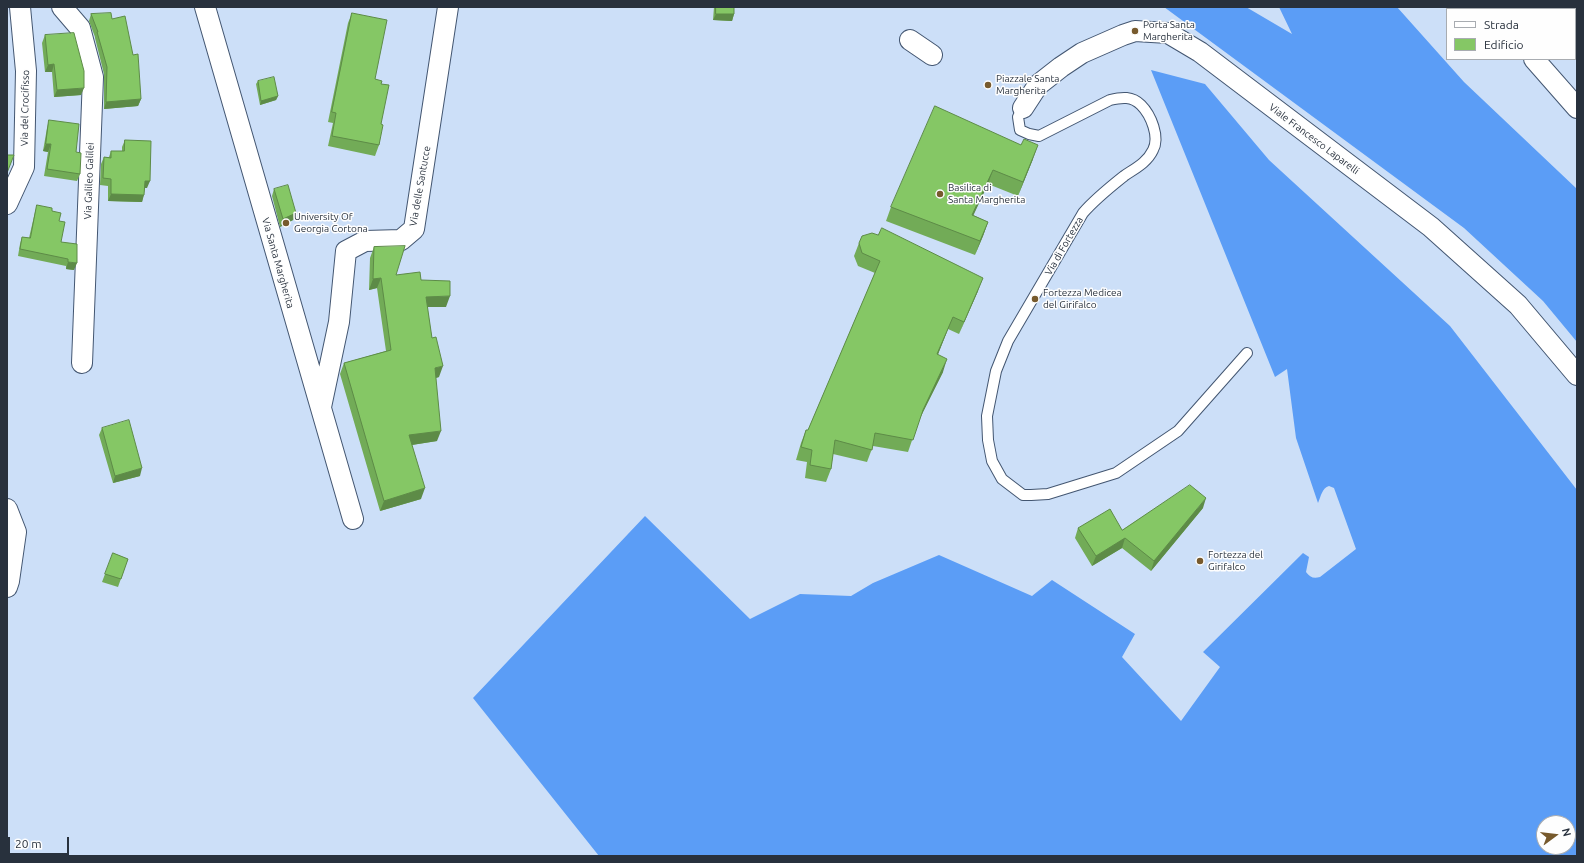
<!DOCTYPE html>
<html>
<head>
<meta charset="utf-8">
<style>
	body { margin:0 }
	#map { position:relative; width:1584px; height:863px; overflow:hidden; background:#ccdff8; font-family:Ubuntu,sans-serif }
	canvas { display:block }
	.frame { position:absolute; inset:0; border:8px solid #28313d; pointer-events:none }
	.legend { position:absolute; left:1446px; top:8px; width:130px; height:52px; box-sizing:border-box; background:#fefefe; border:1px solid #a8acb1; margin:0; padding:5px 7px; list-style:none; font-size:12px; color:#28313d }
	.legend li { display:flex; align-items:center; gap:8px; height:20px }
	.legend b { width:20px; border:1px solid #a8acb1 }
	.north { position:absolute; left:1536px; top:815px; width:40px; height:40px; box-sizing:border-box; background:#fefefe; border:1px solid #a8acb1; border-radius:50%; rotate:75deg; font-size:11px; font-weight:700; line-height:16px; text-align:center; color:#28313d }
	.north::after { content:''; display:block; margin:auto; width:14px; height:18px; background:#775a2d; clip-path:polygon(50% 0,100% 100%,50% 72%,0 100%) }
	.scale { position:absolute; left:8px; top:837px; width:61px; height:18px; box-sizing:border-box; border:2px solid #28313d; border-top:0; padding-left:5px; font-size:12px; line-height:14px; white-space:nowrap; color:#28313d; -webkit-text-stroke:3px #fefefe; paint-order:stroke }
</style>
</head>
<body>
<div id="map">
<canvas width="1584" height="863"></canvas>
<div class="frame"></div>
<ul class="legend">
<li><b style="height:5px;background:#fff"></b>Strada</li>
<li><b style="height:11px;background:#85c765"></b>Edificio</li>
</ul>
<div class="north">N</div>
<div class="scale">20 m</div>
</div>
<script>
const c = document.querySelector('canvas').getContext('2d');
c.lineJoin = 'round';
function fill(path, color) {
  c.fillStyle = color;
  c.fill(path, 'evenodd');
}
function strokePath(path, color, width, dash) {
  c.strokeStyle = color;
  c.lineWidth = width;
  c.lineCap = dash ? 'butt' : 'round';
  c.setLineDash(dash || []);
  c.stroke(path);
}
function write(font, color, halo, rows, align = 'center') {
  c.font = font + ' Ubuntu,sans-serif';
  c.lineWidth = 3;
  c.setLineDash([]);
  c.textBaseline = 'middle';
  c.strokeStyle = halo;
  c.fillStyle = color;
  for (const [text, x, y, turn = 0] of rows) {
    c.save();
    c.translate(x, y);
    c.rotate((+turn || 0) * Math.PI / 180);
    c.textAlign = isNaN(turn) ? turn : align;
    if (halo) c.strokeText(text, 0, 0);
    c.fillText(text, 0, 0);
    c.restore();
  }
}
const forest = new Path2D(`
	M1164,7H1246L1292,34L1279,7H1397L1464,82L1577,189V342L1543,301L1464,228Z
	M1151,70L1205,84L1269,160L1450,326L1577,490V856H599L473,698L645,516L750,619L800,594L851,596L873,583L939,555L1032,596L1052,580L1135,634L1122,657L1181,721L1220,667L1203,652L1303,553L1309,557L1306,572C1310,577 1313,579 1320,577L1356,549L1334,488L1329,486C1322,488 1321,496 1318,503L1296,438L1287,369L1275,377ZM1544,823H1568V847H1544Z`);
const lane = new Path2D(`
	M1023,108L1018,117L1020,130L1029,134L1039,136L1110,100C1122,97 1132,96 1141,105C1151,115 1160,137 1153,150C1147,163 1134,169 1124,176C1109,188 1095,199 1083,213L1008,341L996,371L987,416L988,440L992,461L1002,479L1023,495H1031L1048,494L1116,473L1178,431L1247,353`);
const street = new Path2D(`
	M62,7L80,28L93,77L82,363
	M205,7L353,519
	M1485,7L1486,9
	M910,40L932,55
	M1534,59L1577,108
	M1023,108L1038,85L1061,67L1082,53L1123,35L1135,31L1168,33L1200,52L1431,227L1518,305L1577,375
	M7,204L24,167L26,71L20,7
	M321,407L339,322L346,251L365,241L401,240L414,229L448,7
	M7,509L16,532L9,581L7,587`);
const wall = new Path2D(`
	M714,7H734V14L732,21L713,20Z
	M1506,7H1542L1544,9H1506Z
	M352,13L375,79L381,84V124L379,145L375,156L328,146L333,123L328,122L348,23Z
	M91,14L112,19L141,99L138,106L104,109V74L95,38V37L89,21Z
	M45,35L81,95L54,97L52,72H45L42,43Z
	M258,81L278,96L276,100L260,105L256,84Z
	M935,106L1033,159L1018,196L988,184L973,215L988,222L983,236L975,255L886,221L891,207Z
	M49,120L76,152L80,174L77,181L44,176L48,152L43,151L47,128Z
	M125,140L147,188H145L142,202L108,201V186L100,185L101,164L104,157H109L111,151H122V147Z
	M274,189L296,213L293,220L280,227L272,196Z
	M37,205L52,211L59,221L61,242L74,270L66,269V266L18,256L20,244L22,237L29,238L35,212Z
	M859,243L978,291L959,334L948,329L938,354L943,372L919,420L908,452L873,446L867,462L833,454L831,469L826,482L805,478L807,462L796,460L801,443L806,430H808L875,273L858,266L854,256Z
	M374,247L396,275L421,280L446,307H427L432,338L439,377L436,378L437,441L412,445L421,499L380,511L340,374L344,363L386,351L377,288L369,290L370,258Z
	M102,428L140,476L113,483L99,435Z
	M1203,508L1151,571L1122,548L1092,566L1075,538L1078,528L1122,530Z
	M113,553L128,559L118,587L102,582Z`);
const shadedWall = new Path2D(`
	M716,14H734L732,21L713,20Z
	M54,64L52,72H45L48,65Z
	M84,88L81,95L54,97L57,90Z
	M278,96L276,100L260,105L261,101Z
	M141,99L138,106L104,109L106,102Z
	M46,144H51L48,152L43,151Z
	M1038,145L1033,159L1018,196L1023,182Z
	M993,170L988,184L967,229L972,215Z
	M145,181H150L147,188H143Z
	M111,194L144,195L142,202L108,201Z
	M296,213L293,220L280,227L283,219Z
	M988,222L983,236L975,255L980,241Z
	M68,262L77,263L74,270L66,269Z
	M381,278L377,288L369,290L373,279Z
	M983,278L978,291L959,334L964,322Z
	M450,296L446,307H422L426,297Z
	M953,317L948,329L933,367L937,354Z
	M947,359L943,372L918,422L923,410Z
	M443,366L439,377L431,379L435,368Z
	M441,431L437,441L405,446L409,435Z
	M142,468L140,476L113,483L115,476Z
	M425,488L421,499L380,511L384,501Z
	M1206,498L1203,508L1151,571L1154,561Z
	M1125,538L1122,548L1092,566L1096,556Z`);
const building = new Path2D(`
	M716,7H734V14H716Z
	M1510,7H1542L1544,9H1512Z
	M111,13L112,19L125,16L133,55L138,54L141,99L106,102L107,67L97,32H98L91,14Z
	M352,13L387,20L375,79L382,81L381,84L389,85L381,124L383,125L379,145L332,136L336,113L332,112Z
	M74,33L84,71V88L57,90L54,64L48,65L45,35Z
	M274,77L278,96L261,101L258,81Z
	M935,106L1021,145L1024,139L1038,145L1023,182L993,170L972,215L988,222L980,241L891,207Z
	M49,120L79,124L76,152L81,153L80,174L47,169L51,144H46Z
	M125,140L151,141L150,181H145L144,195L111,194V179L103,178L104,157L111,158V151H124Z
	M7,155H14L7,173Z
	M288,185L296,213L283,219L274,189Z
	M37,205L52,208V211L61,213L59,221L65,222L61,242L77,244V263L68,262V259L20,249L22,237L30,238Z
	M882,228L983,278L964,322L953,317L937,354L947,359L923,410L913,440L875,433L872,450L835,440L831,469L810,465L812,450L801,447L806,430H808L880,261L862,253L859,243L862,236L872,233L878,235Z
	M405,246L396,275L420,272L421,280L450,281V296L426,297L432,338L436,337L443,366L435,368L441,431L409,435L425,488L384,501L344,363L391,350L381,278L373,279L374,247Z
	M129,420L142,468L115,476L102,428Z
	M1190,485L1206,498L1154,561L1125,538L1096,556L1078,528L1110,509L1122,530Z
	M113,553L128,559L121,579L105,574Z`);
const markers = [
	[1135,31,4,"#775a2d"],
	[988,85,4,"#775a2d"],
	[940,194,4,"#775a2d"],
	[286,223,4,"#775a2d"],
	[1035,299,4,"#775a2d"],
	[1200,561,4,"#775a2d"]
];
const poiNames = [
	["Porta Santa",1143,25],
	["Margherita",1143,37],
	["Piazzale Santa",996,79],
	["Margherita",996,91],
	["Basilica di",948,188],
	["Santa Margherita",948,200],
	["University Of",294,217],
	["Georgia Cortona",294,229],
	["Fortezza Medicea",1043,293],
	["del Girifalco",1043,305],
	["Fortezza del",1208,555],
	["Girifalco",1208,567]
];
const streetNames = [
	["Via del Crocifisso",25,108,-89],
	["Viale Francesco Laparelli",1314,139,37],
	["Via Galileo Galilei",89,181,-88],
	["Via delle Santucce",420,186,-80],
	["Via di Fortezza",1064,246,-60],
	["Via Santa Margherita",278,263,74]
];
fill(forest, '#5b9df6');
strokePath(lane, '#435671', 12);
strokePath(street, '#435671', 22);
strokePath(lane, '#fff', 10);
strokePath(street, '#fff', 20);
fill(wall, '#72ab57');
fill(shadedWall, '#5d8b47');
fill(building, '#85c765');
strokePath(building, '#5d8b47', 1);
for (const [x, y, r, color] of markers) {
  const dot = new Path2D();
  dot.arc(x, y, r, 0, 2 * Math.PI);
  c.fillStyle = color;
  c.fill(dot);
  strokePath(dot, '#fefefe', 1.5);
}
write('10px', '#28313d', '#fefefe', poiNames, 'left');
write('10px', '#28313d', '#fefefe', streetNames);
</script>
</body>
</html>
